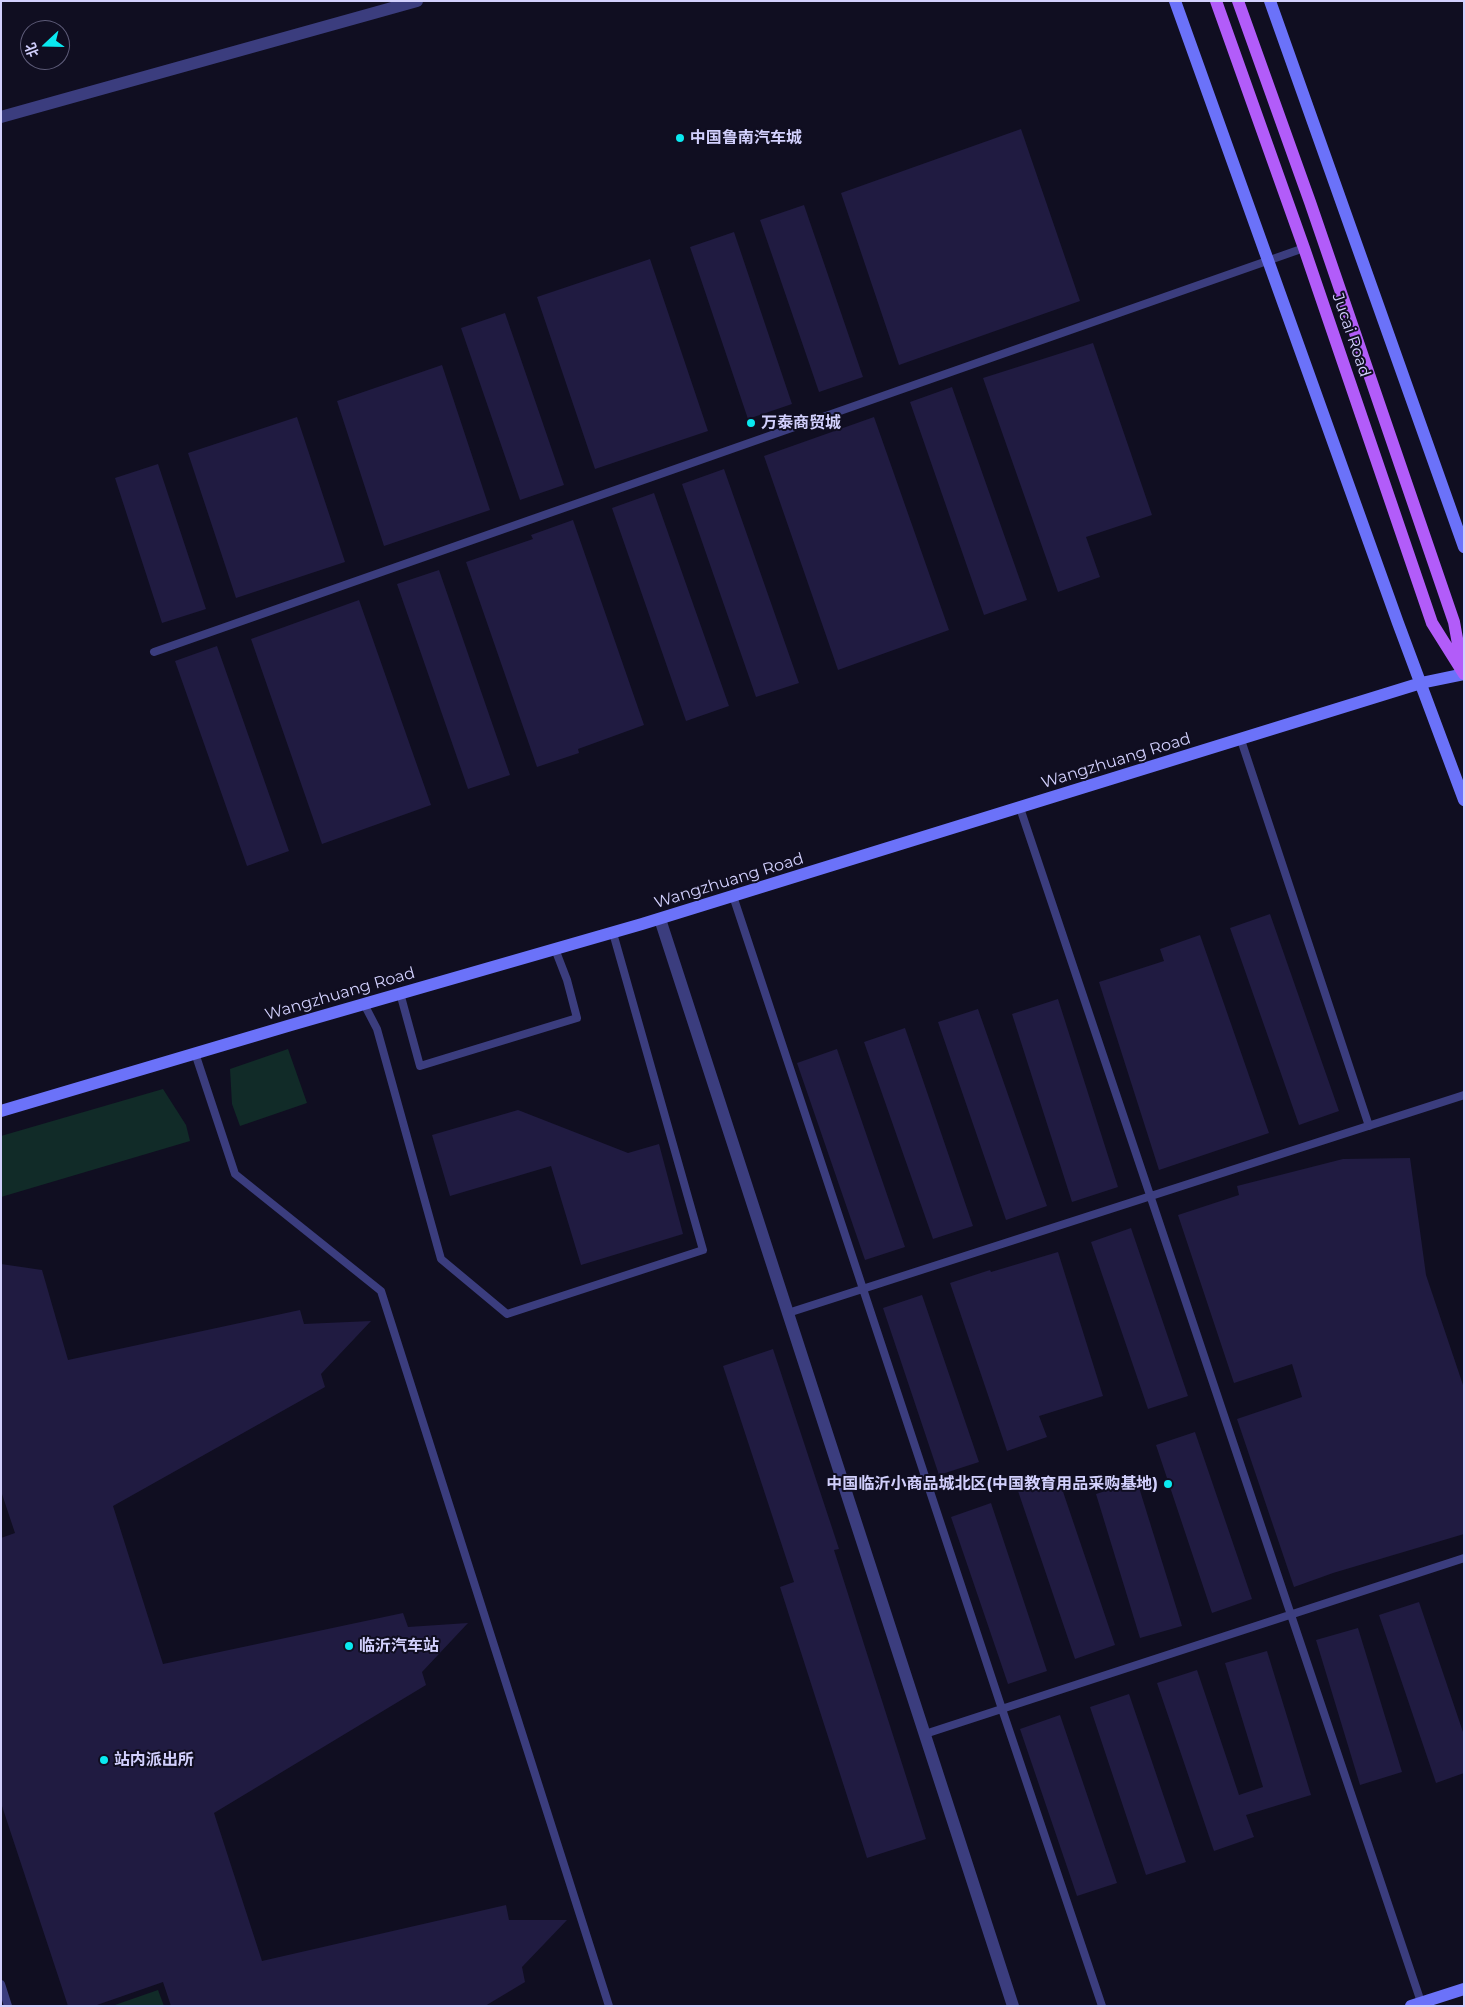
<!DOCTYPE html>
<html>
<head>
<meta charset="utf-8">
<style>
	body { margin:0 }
	#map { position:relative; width:1465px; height:2007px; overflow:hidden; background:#100e21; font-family:Montserrat,"Noto Sans SC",sans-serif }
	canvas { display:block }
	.frame { position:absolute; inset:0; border:2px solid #d2d0fd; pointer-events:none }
	.north { position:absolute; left:20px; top:20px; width:50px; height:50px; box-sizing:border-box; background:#100e21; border:1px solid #5e5c79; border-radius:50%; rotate:249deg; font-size:14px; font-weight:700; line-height:20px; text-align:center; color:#d2d0fd }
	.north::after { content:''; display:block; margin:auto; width:18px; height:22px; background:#0ae9f0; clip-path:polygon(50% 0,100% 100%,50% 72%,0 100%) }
</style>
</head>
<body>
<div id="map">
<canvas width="1465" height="2007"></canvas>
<div class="frame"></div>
<div class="north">北</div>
</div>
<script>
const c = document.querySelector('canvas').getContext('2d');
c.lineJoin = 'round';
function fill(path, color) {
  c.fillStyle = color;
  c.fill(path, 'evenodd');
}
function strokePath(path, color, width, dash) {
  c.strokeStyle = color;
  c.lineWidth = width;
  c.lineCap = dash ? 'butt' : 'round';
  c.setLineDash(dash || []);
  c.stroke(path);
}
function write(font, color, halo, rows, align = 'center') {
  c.font = font + ' Montserrat,"Noto Sans SC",sans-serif';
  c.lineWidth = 4;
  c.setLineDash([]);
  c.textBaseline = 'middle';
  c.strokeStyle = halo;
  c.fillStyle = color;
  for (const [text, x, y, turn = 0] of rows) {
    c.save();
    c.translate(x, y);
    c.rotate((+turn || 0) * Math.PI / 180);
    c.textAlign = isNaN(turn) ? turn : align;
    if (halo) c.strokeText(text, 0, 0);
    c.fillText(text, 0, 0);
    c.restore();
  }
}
const green = new Path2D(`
	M288,1049L307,1103L240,1126L232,1104L230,1069Z
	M163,1089L186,1125L190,1141L1,1197V1136Z
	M158,1990L164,2006H112Z`);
const building = new Path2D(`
	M1021,129L1080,301L899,365L841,193Z
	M804,205L863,377L819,392L760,220Z
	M734,232L792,404L748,419L690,247Z
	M650,259L708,431L595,469L537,297Z
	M505,313L564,485L520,500L461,328Z
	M1093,343L1152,515L1086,537L1100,577L1058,592L983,378Z
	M442,365L490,510L384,546L337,401Z
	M952,387L1027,600L984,615L910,402Z
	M297,417L345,562L236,598L188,453Z
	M874,417L949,630L838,670L764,456Z
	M158,464L206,609L162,623L115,478Z
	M724,469L799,683L756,697L682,484Z
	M654,493L729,706L686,721L612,508Z
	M573,520L644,725L578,749L579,753L537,767L466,562L533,539L531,535Z
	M439,570L510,775L468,789L397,584Z
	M359,600L431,805L322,844L251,639Z
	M217,646L289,851L247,866L175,661Z
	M1270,914L1339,1111L1299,1125L1230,928Z
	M1200,935L1269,1133L1159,1170L1099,982L1164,961L1160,949Z
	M1058,999L1118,1187L1072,1202L1012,1014Z
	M978,1009L1047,1206L1006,1220L938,1022Z
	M905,1028L973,1226L933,1239L864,1042Z
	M837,1049L905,1247L865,1260L797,1063Z
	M518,1110L628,1153L659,1144L683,1234L581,1265L551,1166L450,1196L432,1135Z
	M1410,1158L1426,1275L1464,1388V1534L1333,1573L1294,1587L1237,1419L1302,1397L1292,1364L1234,1383L1178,1215L1239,1195L1237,1186L1343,1159Z
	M1131,1228L1188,1396L1148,1409L1091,1242Z
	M1058,1252L1103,1396L1039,1416L1047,1437L1007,1451L950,1283L990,1270L991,1272Z
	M1,1264L42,1270L68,1360L300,1310L304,1324L371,1321L321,1374L325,1387L113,1506L163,1664L403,1613L408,1627L468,1623L422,1672L426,1685L214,1813L262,1961L506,1905L509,1920H567L522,1967L525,1982L485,2006H171L163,1982L94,2006H68L1,1803V1538L15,1533L1,1491Z
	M922,1295L979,1462L939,1475L883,1308Z
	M773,1349L839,1549L834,1550L926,1839L867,1858L780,1587L794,1582L723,1366Z
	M1195,1432L1252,1599L1212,1613L1156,1445Z
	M1058,1477L1115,1645L1075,1659L1018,1491Z
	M1137,1481L1182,1626L1140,1638L1096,1494Z
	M991,1503L1047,1671L1008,1684L951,1517Z
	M1419,1602L1464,1735V1773L1436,1783L1379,1615Z
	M1358,1628L1402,1772L1360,1785L1316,1640Z
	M1267,1651L1311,1795L1246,1815L1254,1837L1214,1851L1157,1683L1197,1670L1239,1795L1263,1787L1225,1663Z
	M1129,1694L1186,1862L1146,1875L1090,1707Z
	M1060,1715L1117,1883L1077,1896L1020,1729Z`);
const lane = new Path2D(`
	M154,652L1304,248
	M1241,740L1369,1126
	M1020,808L1421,2002
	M733,896L1002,1709L1102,2006
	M400,993L420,1066L577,1018L567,980L555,949
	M364,1004L377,1029L441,1259L507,1314L703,1250L613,933
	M195,1053L235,1174L381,1291L609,2006
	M788,1313L1464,1095
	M925,1734L1464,1558
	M1,1984L8,2006`);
const street = new Path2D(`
	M1,117L417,1
	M660,919L1013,2006`);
const secondary = new Path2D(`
	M1175,1L1398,623L1464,800
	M1270,1L1464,547
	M1,1111L291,1025L642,924L1421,683L1464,674
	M1411,2006L1464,1989`);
const primary = new Path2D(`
	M1216,1L1304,248L1432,623L1464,674
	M1238,1L1310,202L1454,622L1462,666`);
const markers = [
	[680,138,5,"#0ae9f0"],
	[751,423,5,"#0ae9f0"],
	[1168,1484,5,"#0ae9f0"],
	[349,1646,5,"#0ae9f0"],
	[104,1760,5,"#0ae9f0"]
];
const poiNames = [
	["中国鲁南汽车城",690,138],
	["万泰商贸城",761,423],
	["中国临沂小商品城北区(中国教育用品采购基地)",1158,1484,"right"],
	["临沂汽车站",359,1646],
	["站内派出所",114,1760]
];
const streetNames = [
	["Jucai Road",1351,335,71],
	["Wangzhuang Road",1116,761,-17],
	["Wangzhuang Road",729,881,-17],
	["Wangzhuang Road",340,994,-16]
];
fill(green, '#112b28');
fill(building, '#201b41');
strokePath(lane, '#3b3d7e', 8);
strokePath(street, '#3b3d7e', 12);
strokePath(secondary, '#6b72f9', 12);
strokePath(primary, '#b25cf9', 12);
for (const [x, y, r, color] of markers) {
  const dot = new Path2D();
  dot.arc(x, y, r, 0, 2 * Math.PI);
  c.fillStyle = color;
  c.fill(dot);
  strokePath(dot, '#100e21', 2);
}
write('bold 16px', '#d2d0fd', '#100e21', poiNames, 'left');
write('16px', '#d2d0fd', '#100e21', streetNames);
</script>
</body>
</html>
